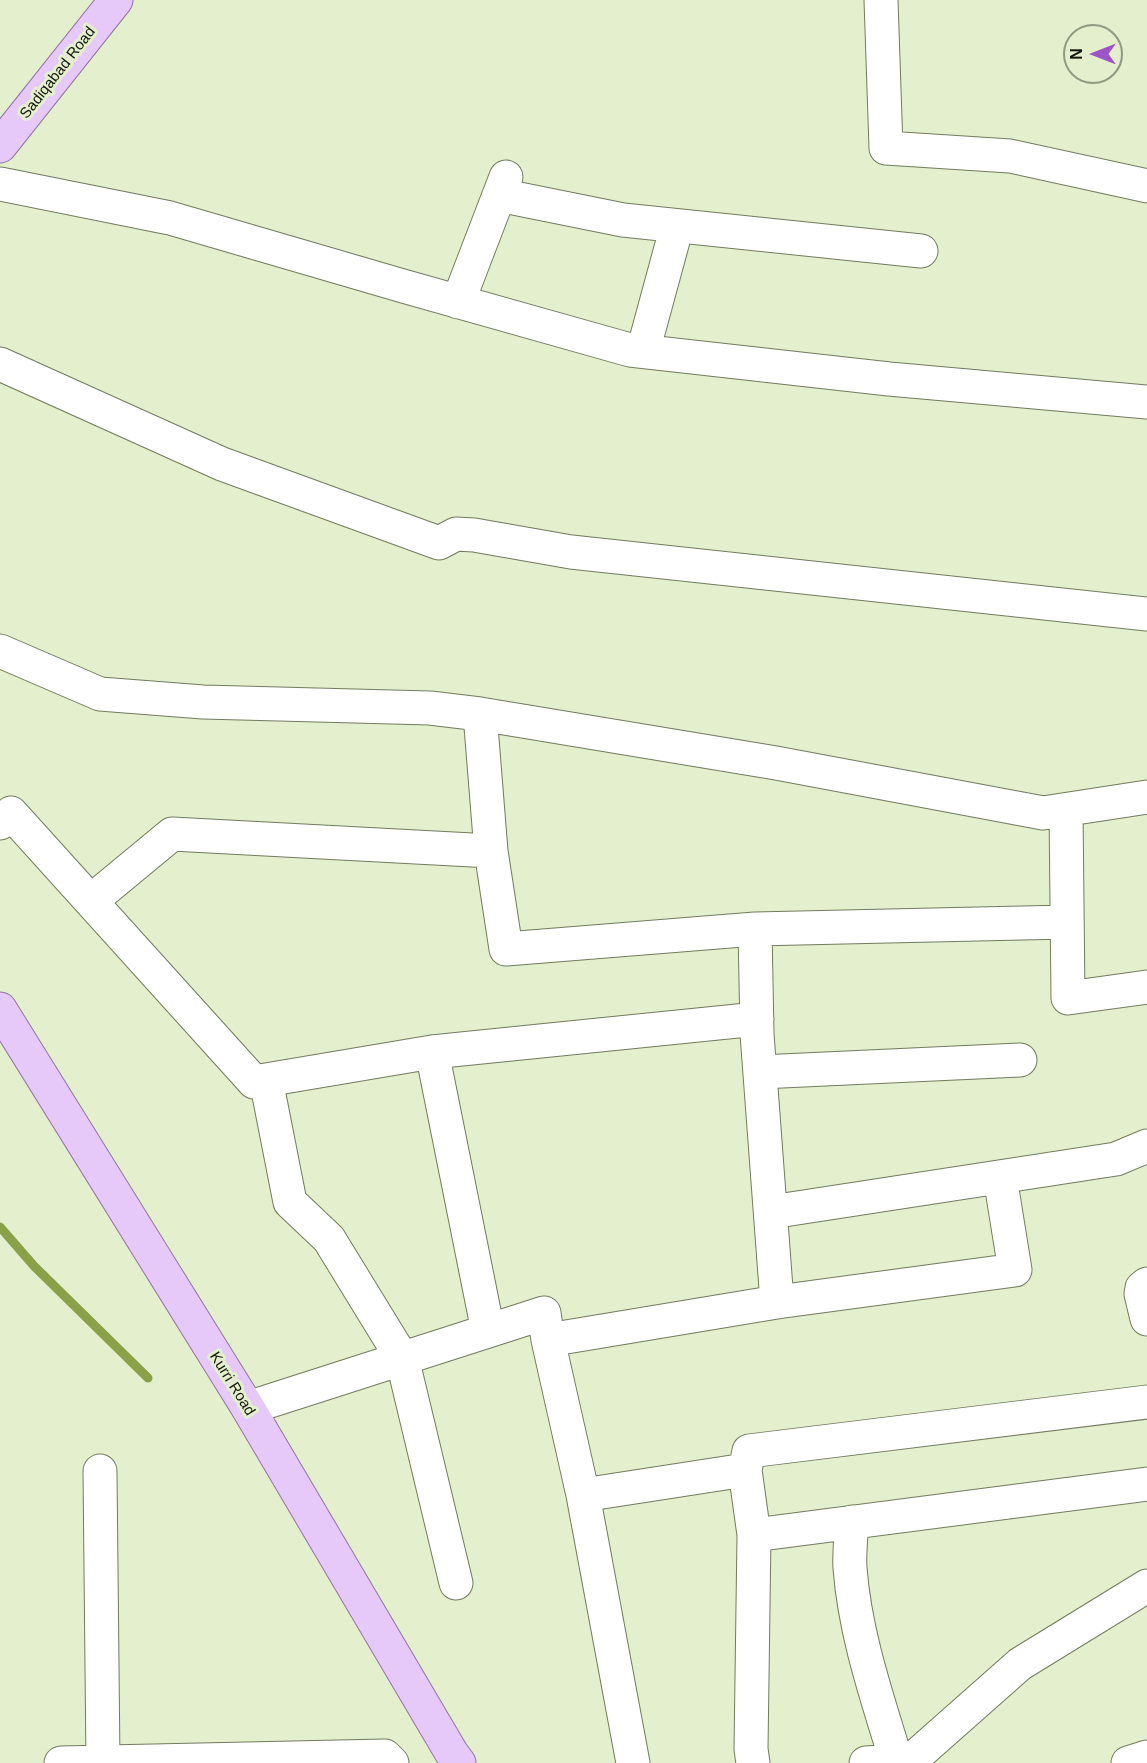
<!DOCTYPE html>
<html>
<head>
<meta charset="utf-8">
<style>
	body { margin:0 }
	#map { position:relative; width:1147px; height:1763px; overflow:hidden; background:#e4efce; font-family:Helvetica,sans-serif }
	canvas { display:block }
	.north { position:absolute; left:1063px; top:24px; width:60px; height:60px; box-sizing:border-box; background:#e4efce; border:2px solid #919980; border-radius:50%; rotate:270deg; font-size:16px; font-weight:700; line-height:24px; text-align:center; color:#14180c }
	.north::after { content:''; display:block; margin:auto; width:21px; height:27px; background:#9d54c7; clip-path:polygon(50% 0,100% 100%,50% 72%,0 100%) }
</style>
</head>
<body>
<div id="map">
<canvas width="1147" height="1763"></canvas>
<div class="north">N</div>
</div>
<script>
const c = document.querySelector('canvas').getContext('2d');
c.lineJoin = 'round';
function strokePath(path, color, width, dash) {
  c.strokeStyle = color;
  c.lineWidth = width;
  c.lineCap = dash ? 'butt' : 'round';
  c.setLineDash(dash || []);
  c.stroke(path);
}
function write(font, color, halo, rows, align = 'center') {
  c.font = font + ' Helvetica,sans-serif';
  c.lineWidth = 6;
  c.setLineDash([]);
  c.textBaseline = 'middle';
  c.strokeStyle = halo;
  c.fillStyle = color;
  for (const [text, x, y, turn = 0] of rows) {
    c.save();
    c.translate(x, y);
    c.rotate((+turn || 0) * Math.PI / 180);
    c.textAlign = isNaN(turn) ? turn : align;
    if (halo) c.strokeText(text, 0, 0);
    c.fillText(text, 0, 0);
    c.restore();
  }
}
const stream = new Path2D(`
	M0,1227L34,1266L148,1378`);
const minor = new Path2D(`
	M881,0L886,148L1010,156L1147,186
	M0,184L170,218L403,286L630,350L889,379L1147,402
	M499,195L623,220L921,251
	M458,302L506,177
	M643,351L677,226
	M0,364L222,464L439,543L456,534L474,535L571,552L1147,614
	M0,651L100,694L203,702L430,708L480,714L776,763L1043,813L1147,797
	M480,714L491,851L506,949L755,929L1067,922
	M1066,810L1068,998L1147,987
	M0,823L11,813L254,1082L432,1052L757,1019
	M91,901L172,834L491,851
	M755,929L757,1034L777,1302
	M432,1052L488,1331
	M760,1072L1020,1060
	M266,1080L290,1202L329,1239L402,1358L456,1583
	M771,1212L1116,1159L1147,1146
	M1147,1284L1142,1288L1141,1294L1147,1319
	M548,1340L583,1495L633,1763
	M248,1408L544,1313L548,1340L777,1302L1015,1270L1000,1177
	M745,1470L754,1535L751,1749L753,1763
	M100,1471L103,1763
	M583,1495L745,1470L749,1451L1147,1402
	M852,1522C851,1537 849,1553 850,1568C855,1635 878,1700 897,1763
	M754,1535L1147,1484
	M61,1763L385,1756L392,1763
	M866,1763L897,1761
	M908,1763L1020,1664L1147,1586
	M1128,1763L1147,1757`);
const major = new Path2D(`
	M0,146L116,0
	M0,1009L248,1408L451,1752L459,1763`);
const streetNames = [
	["Sadiqabad Road",58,73,-52],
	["Kurri Road",232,1384,58]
];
strokePath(stream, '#8aa14a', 9);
strokePath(minor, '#727b5e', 35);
strokePath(major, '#9174a3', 35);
strokePath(minor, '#fff', 33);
strokePath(major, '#e6c9f8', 33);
write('15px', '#14180c', '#e4efce', streetNames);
</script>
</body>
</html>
